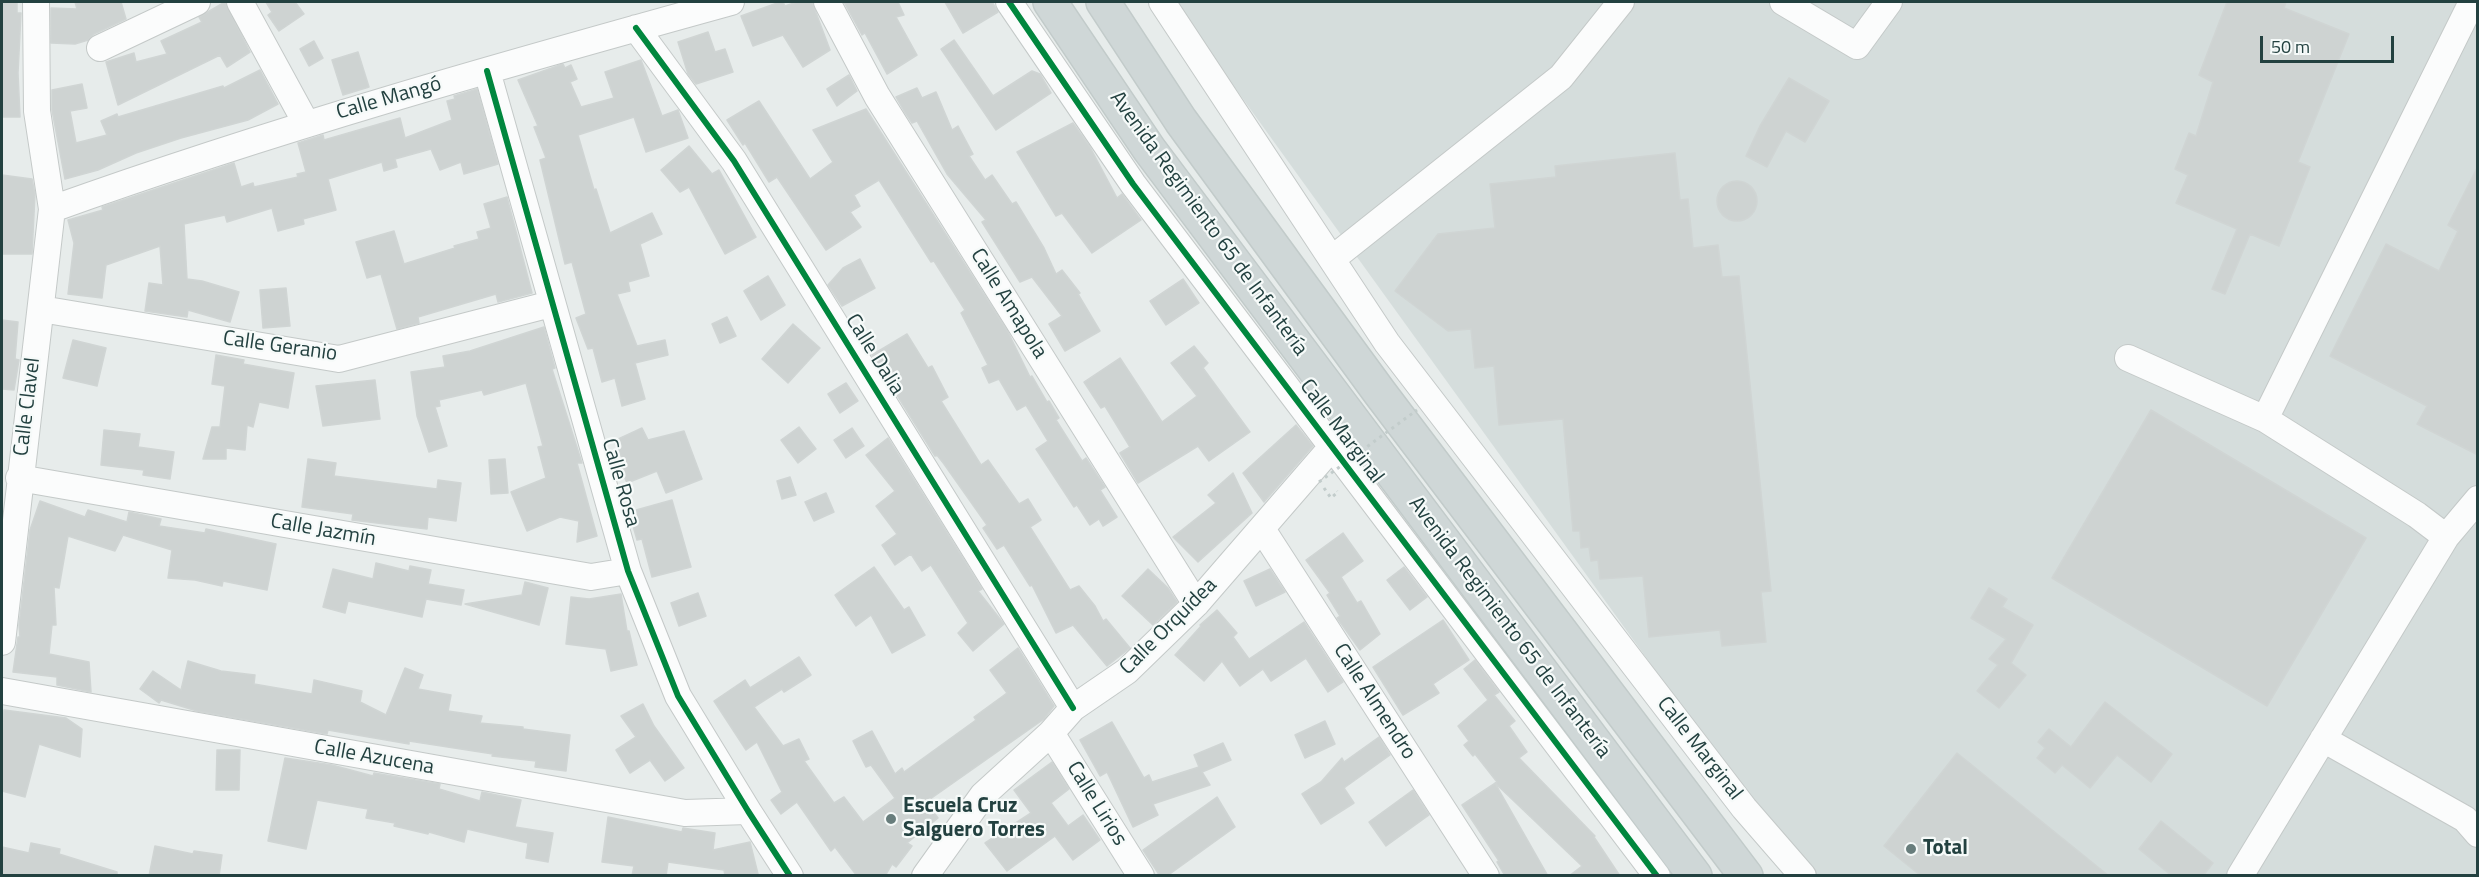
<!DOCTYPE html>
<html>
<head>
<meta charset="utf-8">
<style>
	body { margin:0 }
	#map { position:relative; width:2479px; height:877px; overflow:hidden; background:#e7eceb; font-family:"Titillium Web",sans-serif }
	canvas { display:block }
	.frame { position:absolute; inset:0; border:3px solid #234140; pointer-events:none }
	.scale { position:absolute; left:2260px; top:36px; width:134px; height:27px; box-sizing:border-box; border:3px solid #234140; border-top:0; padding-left:8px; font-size:18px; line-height:21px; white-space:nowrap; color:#234140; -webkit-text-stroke:4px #f6faf9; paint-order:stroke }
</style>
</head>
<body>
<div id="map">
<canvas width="2479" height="877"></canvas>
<div class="frame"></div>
<div class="scale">50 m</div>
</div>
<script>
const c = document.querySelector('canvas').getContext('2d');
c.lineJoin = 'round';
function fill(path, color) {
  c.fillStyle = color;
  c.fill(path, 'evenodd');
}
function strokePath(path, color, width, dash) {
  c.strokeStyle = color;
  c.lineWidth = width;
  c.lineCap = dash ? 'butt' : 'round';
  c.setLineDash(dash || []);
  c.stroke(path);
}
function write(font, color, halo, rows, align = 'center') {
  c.font = font + ' "Titillium Web",sans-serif';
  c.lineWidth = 4.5;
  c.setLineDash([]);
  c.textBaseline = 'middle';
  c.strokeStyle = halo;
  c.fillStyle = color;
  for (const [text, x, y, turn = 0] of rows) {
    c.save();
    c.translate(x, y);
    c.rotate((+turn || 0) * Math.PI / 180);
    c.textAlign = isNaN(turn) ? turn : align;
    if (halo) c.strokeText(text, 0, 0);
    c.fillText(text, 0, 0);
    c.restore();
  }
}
const built = new Path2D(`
	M1173,2H2477V875H1803Z`);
const building = new Path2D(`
	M2,2H17V13H21L18,73L20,117H2Z
	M75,2H121L126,19L94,34L88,40L75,44L51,43V8L77,9Z
	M225,2L250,52L227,67L220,55L118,105L106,62L134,53L136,62L167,54L161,41L202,22L199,17Z
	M266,2H295L304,14L279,31L268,15L272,12Z
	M780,2H783L785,6L797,2H812L830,50L803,67L783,35L753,46L741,16Z
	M844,2H898L904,15L896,17L917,55L887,74L865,33L862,35Z
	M945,2H992L998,12L963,33Z
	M2227,2H2286L2284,8L2349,34L2298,162L2310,167L2279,246L2250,234L2225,294L2212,289L2237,229L2176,203L2188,175L2175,169L2189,133L2196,136L2213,82L2199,75Z
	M708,32L715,52L725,49L733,72L696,84L688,74L678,42Z
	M954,40L993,96L1032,71L1040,74L1051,93L996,130L941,49Z
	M314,41L323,58L309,66L300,49Z
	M358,52L369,87L343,95L332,60Z
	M641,60L662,116L678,110L688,138L646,152L634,117L578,135L594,190L596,189L610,233L652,213L662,234L640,244L649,276L628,282L630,291L617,294L637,346L665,340L668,355L635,363L645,399L622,406L615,378L602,382L593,348L588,349L576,318L586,314L572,262L565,264L540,160L546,158L534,127L538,126L518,80L563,64L565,68L571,65L577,79L570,82L581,107L614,98L605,72Z
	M260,70L278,104L248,120L181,138L136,153L98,170L65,179L52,110V90L82,84L87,108L70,111L76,143L107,135L101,121L117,114L118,117L223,86L224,88Z
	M849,75L857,91L837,106L827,89Z
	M1789,78L1829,101L1805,142L1786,131L1767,167L1746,156L1760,126Z
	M917,88L922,98L936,92L952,130L958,126L973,154L969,156L985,180L992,175L1012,204L1016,202L1044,248L1056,274L1062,270L1080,293L1078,294L1100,331L1065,351L1049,324L1062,316L1032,277L1020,282L982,222L986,220L947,174L917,121L912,123L904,111L896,97Z
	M477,89L498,164L464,174L461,162L440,170L431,149L395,159L397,167L384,171L382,162L328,179L336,210L303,219L304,224L278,231L272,208L227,222L225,215L184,224L187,279L202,281L239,292L230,322L188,310L187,317L145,311L149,283L163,285L160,246L106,265L102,298L68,294L74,243L68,220L103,210L102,207L234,163L241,187L253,183L254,187L298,177L297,174L306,172L298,143L323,135L324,140L400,118L405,138L452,120L447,101L455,99L454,96Z
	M759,101L810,179L833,162L813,130L866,109L1008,332L1030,377L1032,376L1047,402L1049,401L1059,418L1056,420L1082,461L1086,458L1105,487L1100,490L1117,517L1103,526L1099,519L1090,525L1077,505L1074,507L1036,449L1048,441L1026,405L1017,410L999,379L989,383L982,368L988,365L961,313L965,310L934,261L931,262L879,180L854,195L860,206L850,212L861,227L826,250L777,177L769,182L745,143L743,145L727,120Z
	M1073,123L1090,147L1117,198L1122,194L1141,220L1092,253L1062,213L1056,216L1017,152Z
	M689,146L712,174L719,170L756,237L725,254L689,187L680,192L661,170Z
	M1675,153L1680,200L1688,199L1693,248L1718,245L1722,277L1739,276L1771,591L1761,592L1766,642L1722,646L1720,630L1649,637L1643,576L1600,579L1598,560L1591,561L1589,547L1581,548L1580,531H1573L1563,419L1499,425L1494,366L1475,368L1471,329L1448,331L1395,291L1438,234L1495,228L1490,184L1556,177L1555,166Z
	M2478,166V455L2417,424L2427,406L2330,356L2386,244L2439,271L2458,231L2448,225Z
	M2,175L32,179L35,194L32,254H2Z
	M1717 201a20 20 0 1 1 40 0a20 20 0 1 1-40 0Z
	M507,197L532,293L498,302L496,294L418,317L419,323L397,329L381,274L367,278L356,242L394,231L404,264L455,248L454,246L479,239L477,232L491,228L484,204Z
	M860,259L875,288L842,306L828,285L843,268Z
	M768,276L785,305L761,320L744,291Z
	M1183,279L1199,303L1166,325L1150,301Z
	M286,288L290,326L263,328L260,290Z
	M727,317L736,336L720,343L712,324Z
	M2,320L18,322L15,359L19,360L14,390L2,389Z
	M793,324L820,348L788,383L762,359Z
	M544,327L555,368L552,369L582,463H577L597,536L577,542L579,521L560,517L527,531L511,492L546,478L538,447L543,446L526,383L484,395L482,390L439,400L440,406L435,407L447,446L429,452L417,416L411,372L445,367L443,356L470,351Z
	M907,334L928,368L932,366L948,397L941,401L981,465L988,460L1019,504L1028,499L1041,520L1030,527L1070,590L1079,586L1095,606L1103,621L1106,619L1130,648L1107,666L1073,625L1056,633L1032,585L1030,586L1004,545L997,549L983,528L987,525L944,464L937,455L935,456L872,355Z
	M73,340L106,348L97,386L63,378Z
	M1194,346L1208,363L1203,368L1250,432L1209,461L1198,446L1138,483L1120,453L1130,447L1105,406L1101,408L1084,382L1120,358L1162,422L1197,396L1171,363Z
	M216,355L244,360L243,364L294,373L288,408L259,402L253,427L247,425L245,450L226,448V459H203L212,427H220L225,386L212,384Z
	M375,380L380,419L323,426L316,386Z
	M846,383L858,401L840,413L828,394Z
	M2151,410L2366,538L2267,706L2052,578Z
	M1296,425L1313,446L1264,502L1243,473Z
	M799,427L816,449L798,463L781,440Z
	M642,428L648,440L684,431L702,479L666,493L657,471L627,483L620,466L625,464L614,441Z
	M852,428L864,446L846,458L834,440Z
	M104,430L140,434L138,447L174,452L170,479L143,475L144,470L101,465Z
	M888,438L982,589L978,591L1004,624L973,651L958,633L968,623L931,565L922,571L911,554L895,565L882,545L897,534L876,506L895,491L866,455Z
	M308,459L336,463L334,476L437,489L438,480L461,483L456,521L428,517L427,529L352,520L353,514L302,507Z
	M505,459L508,493L491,494L489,460Z
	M1233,473L1252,513L1198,562L1173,537L1216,503L1208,495Z
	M790,477L796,495L782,499L777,481Z
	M826,493L834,512L814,521L805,502Z
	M672,500L691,567L652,577L642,539L637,540L629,512Z
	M40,501L85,517L88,510L127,522L129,512L161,519L159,526L205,533L206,529L276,544L267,590L223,581L222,586L195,580L168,578L172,550L123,535L115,551L68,536L59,588L54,587L56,625H52L49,654L89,662L91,692L57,685V677L13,672L18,637H20L19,625L30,530Z
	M1343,533L1363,561L1341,577L1357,603L1361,601L1380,634L1360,650L1337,618L1340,616L1327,595L1330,593L1306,560Z
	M376,563L409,571L410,566L431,570L428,584L464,590L461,605L426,599L422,617L348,601L345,613L323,607L333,569L373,579Z
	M874,567L904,610L909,607L925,635L892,653L871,615L856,626L835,595Z
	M1404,567L1427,597L1410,610L1387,580Z
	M1148,569L1168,588L1177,602L1153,625L1122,596Z
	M1270,569L1285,592L1256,606L1244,581Z
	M525,582L548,588L539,625L465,604L522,595Z
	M1989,588L2007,599L2002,607L2033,625L2011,663L2026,675L1999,708L1977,691L1998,665L1989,659L2006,639L1971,618Z
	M698,593L706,616L679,626L671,603Z
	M621,594L627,631H629L637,665L611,671L606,649L566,644L571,597L589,599Z
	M1217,610L1237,633L1233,637L1249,659L1304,622L1343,682L1328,692L1306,658L1271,681L1263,669L1240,686L1222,661L1204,681L1175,655L1201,626L1200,625Z
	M1443,620L1469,660L1433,684L1439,693L1403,715L1373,667Z
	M1018,648L1054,706L1044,719L926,802L938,818L907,843L912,846L896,867L892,864L885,876H857L835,847L831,851L797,802L781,814L771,800L782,792L757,742L746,750L714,701L745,680L750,688L799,657L811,675L784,692L782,689L754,707L783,746L799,739L809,759L804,761L834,803L844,797L863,822L895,798L871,765L866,767L853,741L872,731L895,774L902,768L904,772L976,720L974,717L1007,693L990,670Z
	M1475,660L1499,692L1494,695L1515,721L1509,726L1527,752L1519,758L1595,836L1594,837L1620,876H1569L1582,866L1495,783L1548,876H1505L1497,862L1499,861L1462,805L1497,782L1475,754L1473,756L1464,745L1469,741L1458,726L1488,700L1464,669Z
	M188,661L221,671L255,675L254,684L312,694L314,680L362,691L360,702L386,715L405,668L423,675L418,689L451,695L448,711L482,716L480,723L523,727V729L570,735L566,771L535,767L536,761L492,756L493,754L409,741V744L328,730L327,734L197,711L161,700L159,703L140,689L153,671L181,690Z
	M2105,702L2172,754L2151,782L2117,755L2090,788L2062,765L2055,773L2037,758L2045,748L2038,742L2049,729L2071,747Z
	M643,704L654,726L684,768L665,781L650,760L630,773L616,750L636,737L621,716Z
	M4,710L66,718L82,729L80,757L39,744L25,797L2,791V738Z
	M1325,721L1335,744L1305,758L1295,735Z
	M1112,722L1144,778L1149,775L1152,782L1199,767L1194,755L1223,743L1231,760L1202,772L1210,785L1153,804L1158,815L1133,827L1107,772L1100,776L1080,740Z
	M1379,737L1390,755L1344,788L1354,803L1321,824L1302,794L1321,782L1342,758L1344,762Z
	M217,750H240L239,790H216Z
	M1957,753L2109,876H1921L1884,846Z
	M285,758L332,765L373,776L374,773L440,784L439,789L480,801L482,792L521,800L515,827L553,833L548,862L526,858L528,843L467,829L464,842L429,832L428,834L394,826L395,823L366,818L368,809L317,800L306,849L268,841Z
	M1052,762L1069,789L1051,803L1068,826L1083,815L1100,840L1073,860L1055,836L1007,871L985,843L1031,813L1014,790Z
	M1413,790L1429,815L1386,846L1369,822Z
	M1217,797L1235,827L1167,876H1160L1143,850Z
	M608,817L682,832L683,828L715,833L713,850L750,842L758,874L725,876L724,870L668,862L666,876H632L634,866L602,862Z
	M2161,821L2213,863L2203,876H2172L2139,849Z
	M31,843L60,849L59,854L117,872V876H2V847L29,853Z
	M155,846L193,854L194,851L222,855L219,876H149Z`);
const path = new Path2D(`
	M1324,488L1331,498L1338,492L1337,491`);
const minor = new Path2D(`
	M240,2L306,123
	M827,2L877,96L1196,604
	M1009,2L1133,184L1657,876
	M1162,2L1387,343L1744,808L1803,876
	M1783,2L1857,46L1889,2
	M636,28L734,161L1073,708
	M100,48L197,2
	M487,71L628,571L678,696L748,811L790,876
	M52,209C275,129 503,65 731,2
	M1332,259L1561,77L1621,2
	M41,309L339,359L551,304
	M2128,358L2265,419L2417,515L2446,537L2240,876
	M2265,419L2472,2
	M19,478L591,577L628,571
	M1262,529L1486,876
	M2446,537L2478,499
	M2,642L52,209L37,111L36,2
	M2,691L685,813L748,811
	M1051,733L1141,876
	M2323,739L2465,819L2478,834
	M925,876L983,795L1051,733L1073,708L1127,671L1196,604L1332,447`);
const major = new Path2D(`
	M1050,2L1149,149L1695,876
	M1103,2L1181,121L1380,393L1746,876`);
const pathBridge = new Path2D(`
	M1319,482L1417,410`);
const cycleway = new Path2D(`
	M1009,2L1133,184L1657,876
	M636,28L734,161L1073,708
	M487,71L628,571L678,696L748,811L790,876`);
const markers = [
	[891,819,6,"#687d7c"],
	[1911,849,6,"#687d7c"]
];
const streetNames = [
	["Calle Mangó",389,99,-16],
	["Avenida Regimiento 65 de Infantería",1208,224,54],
	["Calle Amapola",1008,304,58],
	["Calle Geranio",280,347,8],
	["Calle Dalia",874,355,58],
	["Calle Clavel",28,407,-83],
	["Calle Marginal",1341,432,53],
	["Calle Rosa",620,483,74],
	["Calle Jazmín",323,531,10],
	["Calle Orquídea",1169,627,-45],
	["Avenida Regimiento 65 de Infantería",1509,628,53],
	["Calle Almendro",1374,702,57],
	["Calle Marginal",1699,749,52],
	["Calle Azucena",374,758,10],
	["Calle Lirios",1096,804,58]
];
const poiNames = [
	["Escuela Cruz",903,807],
	["Salguero Torres",903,831],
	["Total",1923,849]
];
fill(built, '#d5dddc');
fill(building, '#ced3d2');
strokePath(building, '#d0d5d4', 1.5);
strokePath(minor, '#c4c9c8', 28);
strokePath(major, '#c2cbca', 36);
strokePath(path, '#c2cccb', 3, [3, 4.5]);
strokePath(minor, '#fbfcfc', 26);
strokePath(major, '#cfd7d7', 33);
strokePath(pathBridge, '#c2cccb', 3, [3, 4.5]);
strokePath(cycleway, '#00873e', 6);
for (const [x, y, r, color] of markers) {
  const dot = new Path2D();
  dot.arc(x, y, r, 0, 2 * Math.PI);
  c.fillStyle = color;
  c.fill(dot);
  strokePath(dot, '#f6faf9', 2);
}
write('21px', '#234140', '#f6faf9', streetNames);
write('bold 21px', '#234140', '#f6faf9', poiNames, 'left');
</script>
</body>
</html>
